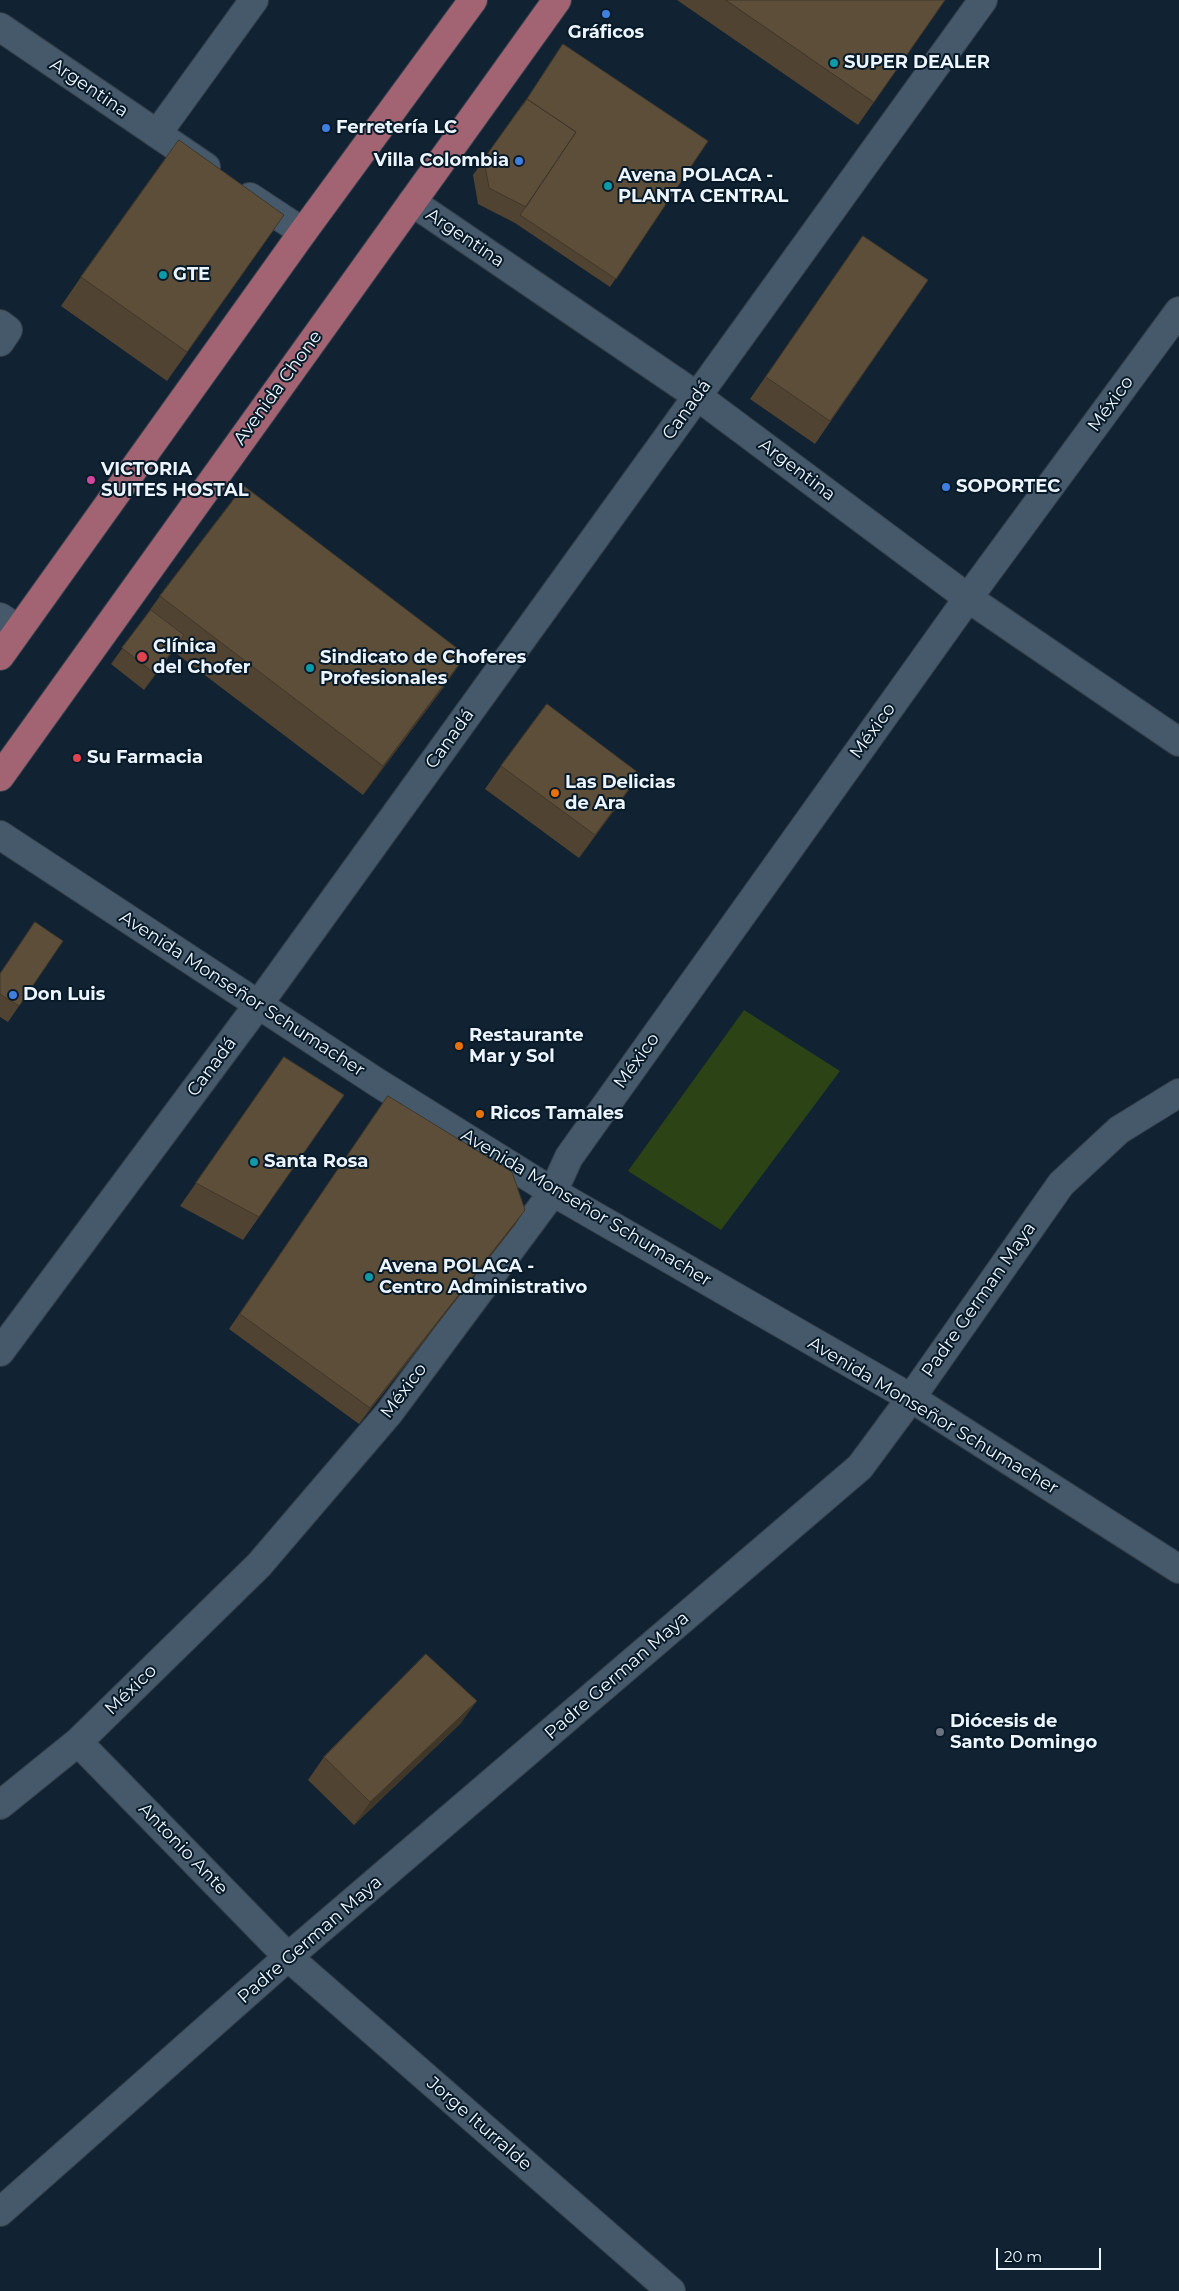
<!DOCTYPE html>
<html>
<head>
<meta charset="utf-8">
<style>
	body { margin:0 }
	#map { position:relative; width:1179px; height:2291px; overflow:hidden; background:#112332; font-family:Montserrat,sans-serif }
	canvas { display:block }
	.scale { position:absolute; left:996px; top:2248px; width:105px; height:22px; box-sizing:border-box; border:2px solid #ecf5fe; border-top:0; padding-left:6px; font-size:15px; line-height:18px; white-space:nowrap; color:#ecf5fe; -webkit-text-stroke:4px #081a28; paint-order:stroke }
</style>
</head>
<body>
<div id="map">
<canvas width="1179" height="2291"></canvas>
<div class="scale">20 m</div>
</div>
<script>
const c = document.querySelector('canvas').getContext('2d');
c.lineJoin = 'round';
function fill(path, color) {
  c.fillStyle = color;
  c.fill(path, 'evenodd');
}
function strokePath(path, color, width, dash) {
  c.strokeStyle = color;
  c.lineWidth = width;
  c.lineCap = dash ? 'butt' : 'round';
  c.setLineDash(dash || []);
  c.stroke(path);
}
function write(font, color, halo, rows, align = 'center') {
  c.font = font + ' Montserrat,sans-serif';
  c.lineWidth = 4;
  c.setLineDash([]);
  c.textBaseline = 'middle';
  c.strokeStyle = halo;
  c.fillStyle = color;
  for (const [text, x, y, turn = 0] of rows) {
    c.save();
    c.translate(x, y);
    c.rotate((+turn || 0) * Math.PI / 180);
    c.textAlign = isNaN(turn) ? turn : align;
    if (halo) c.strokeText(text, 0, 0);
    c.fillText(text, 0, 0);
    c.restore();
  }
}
const green = new Path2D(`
	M744,1010L840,1071L721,1230L628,1171Z`);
const street = new Path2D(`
	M0,27L206,167
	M157,134L254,0
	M250,197L303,232
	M412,202L697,396L968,598L1179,742
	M0,324L8,330L0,342
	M0,617L18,629
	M0,1352L258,1005L983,0
	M78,1742L288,1957L671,2291
	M0,1805L78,1742L259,1565L389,1413L553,1192L569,1157L968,598L1179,311
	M0,2212L288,1957L860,1467L911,1398L1061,1184L1119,1130L1179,1093`);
const secondary = new Path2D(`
	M0,835L378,1083L553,1192L911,1398L1179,1569`);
const primary = new Path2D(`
	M0,656L303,232L473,0
	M0,777L557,0`);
const wall = new Path2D(`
	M677,0H945L858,125Z
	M519,110L708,141L610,287L515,223L478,204L473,175Z
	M284,215L167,381L61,306L81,277Z
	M863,236L928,280L815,444L750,399Z
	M160,596L446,684L363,795L173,651L144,690L111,664Z
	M501,766L624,797L579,858L485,789Z
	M0,973L19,1006L8,1022L0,1017Z
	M284,1057L344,1095L243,1240L180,1206Z
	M388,1096L515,1225L359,1424L229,1329Z
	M461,1723L354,1825L308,1780L324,1757Z`);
const shadedWall = new Path2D(`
	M184,635L173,651L144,690L155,674Z
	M466,655L446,684L363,795L383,766Z
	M640,774L624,797L579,858L595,835Z
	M525,1210L515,1225L359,1424L370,1408Z
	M477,1701L461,1723L354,1825L370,1802Z`);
const building = new Path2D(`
	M726,0H945L874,102Z
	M563,44L708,141L616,279L520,215L576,132L527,99L523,105Z
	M527,99L576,132L526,207L489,188L484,159Z
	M179,140L284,215L187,352L81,277Z
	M863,236L928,280L830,421L766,377Z
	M244,486L466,655L383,766L160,596Z
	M151,610L184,635L155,674L122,648Z
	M547,704L640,774L595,835L501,766Z
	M35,922L63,941L19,1006L0,994V974Z
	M284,1057L344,1095L259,1217L196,1183Z
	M388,1096L512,1172L525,1210L370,1408L240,1314Z
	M426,1654L477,1701L370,1802L324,1757Z`);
const markers = [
	[606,14,5,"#3f7fe0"],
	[834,63,5,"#0f9aa8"],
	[326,128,5,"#3f7fe0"],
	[519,161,5,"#3f7fe0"],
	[608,186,5,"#0f9aa8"],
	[163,275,5,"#0f9aa8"],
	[91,480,5,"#d1479c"],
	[946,487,5,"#3f7fe0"],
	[142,657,6,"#e0444e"],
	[310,668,5,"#0f9aa8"],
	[77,758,5,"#e0444e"],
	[555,793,5,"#e8710a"],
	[13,995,5,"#3f7fe0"],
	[459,1046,5,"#e8710a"],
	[480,1114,5,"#e8710a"],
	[254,1162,5,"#0f9aa8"],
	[369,1277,5,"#0f9aa8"],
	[940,1732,5,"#6b7280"]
];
const poiNames = [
	["Gráficos",606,33,"center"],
	["SUPER DEALER",844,63],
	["Ferretería LC",336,128],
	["Villa Colombia",509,161,"right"],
	["Avena POLACA -",618,176],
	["PLANTA CENTRAL",618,197],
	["GTE",173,275],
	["VICTORIA",101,470],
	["SUITES HOSTAL",101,491],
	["SOPORTEC",956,487],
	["Clínica",153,647],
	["del Chofer",153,668],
	["Sindicato de Choferes",320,658],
	["Profesionales",320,679],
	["Su Farmacia",87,758],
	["Las Delicias",565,783],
	["de Ara",565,804],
	["Don Luis",23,995],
	["Restaurante",469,1036],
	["Mar y Sol",469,1057],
	["Ricos Tamales",490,1114],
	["Santa Rosa",264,1162],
	["Avena POLACA -",379,1267],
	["Centro Administrativo",379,1288],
	["Diócesis de",950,1722],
	["Santo Domingo",950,1743]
];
const streetNames = [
	["Argentina",89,88,34],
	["Argentina",465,238,34],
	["Avenida Chone",278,388,-54],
	["México",1111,404,-54],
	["Canadá",687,410,-54],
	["Argentina",797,470,37],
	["México",873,731,-54],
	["Canadá",450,739,-54],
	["Avenida Monseñor Schumacher",242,994,33],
	["México",637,1061,-54],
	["Canadá",212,1067,-53],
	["Avenida Monseñor Schumacher",586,1208,31],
	["Padre German Maya",979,1300,-55],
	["México",404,1391,-53],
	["Avenida Monseñor Schumacher",933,1416,31],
	["Padre German Maya",617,1676,-41],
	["México",131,1690,-44],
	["Antonio Ante",183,1849,46],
	["Padre German Maya",310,1940,-41],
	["Jorge Iturralde",479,2124,41]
];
fill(green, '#2c4315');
strokePath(street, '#343f4b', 30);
strokePath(secondary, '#343f4b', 30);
strokePath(primary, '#343f4b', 30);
strokePath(street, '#45596a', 28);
strokePath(secondary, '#45596a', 28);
strokePath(primary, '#a26372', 28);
fill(wall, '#504332');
fill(shadedWall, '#413729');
fill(building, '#5d4e3a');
strokePath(building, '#413729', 1);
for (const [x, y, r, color] of markers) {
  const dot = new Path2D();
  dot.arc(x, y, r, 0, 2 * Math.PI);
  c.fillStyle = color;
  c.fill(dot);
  strokePath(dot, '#081a28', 2);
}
write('bold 18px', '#ecf5fe', '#081a28', poiNames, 'left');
write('18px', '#ecf5fe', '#081a28', streetNames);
</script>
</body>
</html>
